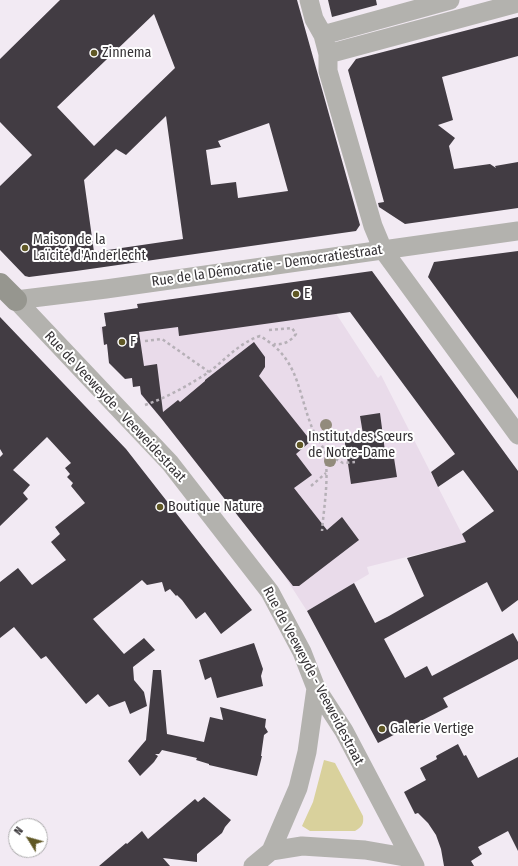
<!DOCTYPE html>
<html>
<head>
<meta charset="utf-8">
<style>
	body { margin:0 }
	#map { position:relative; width:518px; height:866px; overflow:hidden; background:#f2eaf3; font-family:"Fira Sans Condensed",sans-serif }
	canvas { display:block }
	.north { position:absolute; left:8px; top:818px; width:40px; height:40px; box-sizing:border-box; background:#fff; border:1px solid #aeadae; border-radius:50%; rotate:307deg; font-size:11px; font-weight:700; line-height:16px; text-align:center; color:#353235 }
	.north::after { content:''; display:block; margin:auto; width:14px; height:18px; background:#605825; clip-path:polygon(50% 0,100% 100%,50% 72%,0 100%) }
</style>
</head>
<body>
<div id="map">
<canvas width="518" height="866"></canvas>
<div class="north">N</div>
</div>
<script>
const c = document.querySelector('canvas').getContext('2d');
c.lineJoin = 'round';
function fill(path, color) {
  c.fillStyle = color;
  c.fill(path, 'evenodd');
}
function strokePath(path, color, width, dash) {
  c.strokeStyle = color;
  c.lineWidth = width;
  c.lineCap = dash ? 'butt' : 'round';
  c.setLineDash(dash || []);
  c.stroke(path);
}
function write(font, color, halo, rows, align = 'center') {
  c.font = font + ' "Fira Sans Condensed",sans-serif';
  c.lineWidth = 4;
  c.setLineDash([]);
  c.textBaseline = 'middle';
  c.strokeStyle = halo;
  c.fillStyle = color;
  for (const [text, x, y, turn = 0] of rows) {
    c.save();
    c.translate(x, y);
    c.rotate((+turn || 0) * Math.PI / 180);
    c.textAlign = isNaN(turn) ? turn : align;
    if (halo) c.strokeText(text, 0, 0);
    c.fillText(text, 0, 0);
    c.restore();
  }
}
const built = new Path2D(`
	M332,277L337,315L378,378L381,375L466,542L367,567L369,574L307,611L280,569L161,418L141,395L140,386L133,387L132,378L109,362L107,345H104L100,327L106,326L104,313L123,310L138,312L137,304Z`);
const green = new Path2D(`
	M324,760L335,763L363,816C364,824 362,827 355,831H310L302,826L313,802Z`);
const building = new Path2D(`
	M60,0H297L360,225L356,231L76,271L29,277L25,276L0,250V186L32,155L0,122V59ZM154,14L175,68L94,146L57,107ZM166,116L183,239L94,252L84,180L116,149L126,155ZM269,123L288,191L238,198L236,182L211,185L206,150L221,147L218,141Z
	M328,0H376L377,5L332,17Z
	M518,17V56L442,77L453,120L438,125L455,138L449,146L454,169L490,164L496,168L495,166L518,162V208L405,224L379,207L378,203L384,202L348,70L356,59Z
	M518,251V399L428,277L434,262Z
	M372,271L518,471V600L502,612L487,582L384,639L405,678L427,666L432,676L513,633L518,642V659L443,698L448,707L378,743L307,611L354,583L375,623L389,616L424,596L407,558L466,542L462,534L494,511L463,470L438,487L431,472L455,454L350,312L179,336L178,327L139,332L144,366L157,364L163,412L178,400L180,402L205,381V380L254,342L265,357V367L259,376L311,441L296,454L312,475L294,488L327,530L342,517L359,540L299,586H293L161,418L141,394L140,386L133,387L132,378L125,379L109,363L107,344L104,345L102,327L106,326L104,313L138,308L137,304Z
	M0,317L126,449L252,610L221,634L205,612L196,619L182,600L177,595L176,596L170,589L165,592L162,582L147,585L142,580L93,619L124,654L144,638L155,650L133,667L134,680L144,692L147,706L130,714L125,701L109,707L98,694L86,704L46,656L41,659L14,627L0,638V582L18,568L32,585L66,560L51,542L60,534L55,527L85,503L71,486L73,483L67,477L70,474L65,468L71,463L47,437L13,470L30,485L23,493L28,499L0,526V457L3,454L0,449Z
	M380,413L386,459L394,458L397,477L351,484L344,437L363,434L360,416Z
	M254,643L263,669L261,676L263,686L217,698L211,677L205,680L199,660Z
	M153,670H161L167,734L204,742L210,717L223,720L220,707L266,719L265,727L268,732L264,735L261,756H262L257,776L209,765V764L196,760L197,758L162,750L159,754H155L158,756L154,762L140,776L128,761L146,740Z
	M458,744L464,756L466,755L478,778L518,757V851L508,831L478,847L482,854L471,861L474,866H444L441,849L436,835L428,823L418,813L415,814L404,792L426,780L420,768L437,759L436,756Z
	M204,797L231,820L225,827L222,833L197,854V862L163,858L170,866H99L126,843L127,844L142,831L148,839L195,799L198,802Z`);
const path = new Path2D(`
	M269,330L292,328L296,334C290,342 283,345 274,344
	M145,341L162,339L209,372
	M145,405C168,397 189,385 209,372C226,359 239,343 260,336C298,358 297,388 311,425C314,435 324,445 325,455C329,480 324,506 322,531
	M325,453L343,463L355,462
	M311,486L326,473`);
const street = new Path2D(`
	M309,0L314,19L323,35L328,54V71L373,226L383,250L518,435
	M323,35L450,0
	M328,54L518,3
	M16,300L170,463L270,592L302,652L316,688L344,731L415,866
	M16,300L106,289L518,231
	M271,851L302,846L365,850L411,858
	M253,866L271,851L298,788L307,752L316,688`);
const secondary = new Path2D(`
	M0,284L16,300`);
const trees = [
	[326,425],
	[330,461]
];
const markers = [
	[94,53,4,"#605825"],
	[25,248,4,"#605825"],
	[296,294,4,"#605825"],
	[122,342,4,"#605825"],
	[300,445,4,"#605825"],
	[160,507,4,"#605825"],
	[382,729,4,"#605825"]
];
const poiNames = [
	["Zinnema",102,53],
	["Maison de la",33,240],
	["Laïcité d'Anderlecht",33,256],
	["E",304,294],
	["F",130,342],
	["Institut des Sœurs",308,437],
	["de Notre-Dame",308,453],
	["Boutique Nature",168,507],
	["Galerie Vertige",390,729]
];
const streetNames = [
	["Rue de la Démocratie - Democratiestraat",267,266,-8],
	["Rue de Veeweyde - Veeweidestraat",115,407,47],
	["Rue de Veeweyde - Veeweidestraat",313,676,62]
];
fill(built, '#e9dbea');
fill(green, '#d9d19c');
fill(building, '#423c43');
strokePath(path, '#b6b0b7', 2.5, [3, 3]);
strokePath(street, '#b3b2ae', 19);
strokePath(secondary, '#96968f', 22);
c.fillStyle = '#928b7c';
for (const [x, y] of trees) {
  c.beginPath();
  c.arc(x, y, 6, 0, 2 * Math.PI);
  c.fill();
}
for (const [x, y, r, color] of markers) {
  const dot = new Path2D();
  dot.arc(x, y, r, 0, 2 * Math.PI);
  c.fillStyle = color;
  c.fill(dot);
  strokePath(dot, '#fff', 1.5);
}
write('14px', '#353235', '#fff', poiNames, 'left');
write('14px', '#353235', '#fff', streetNames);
</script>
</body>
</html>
